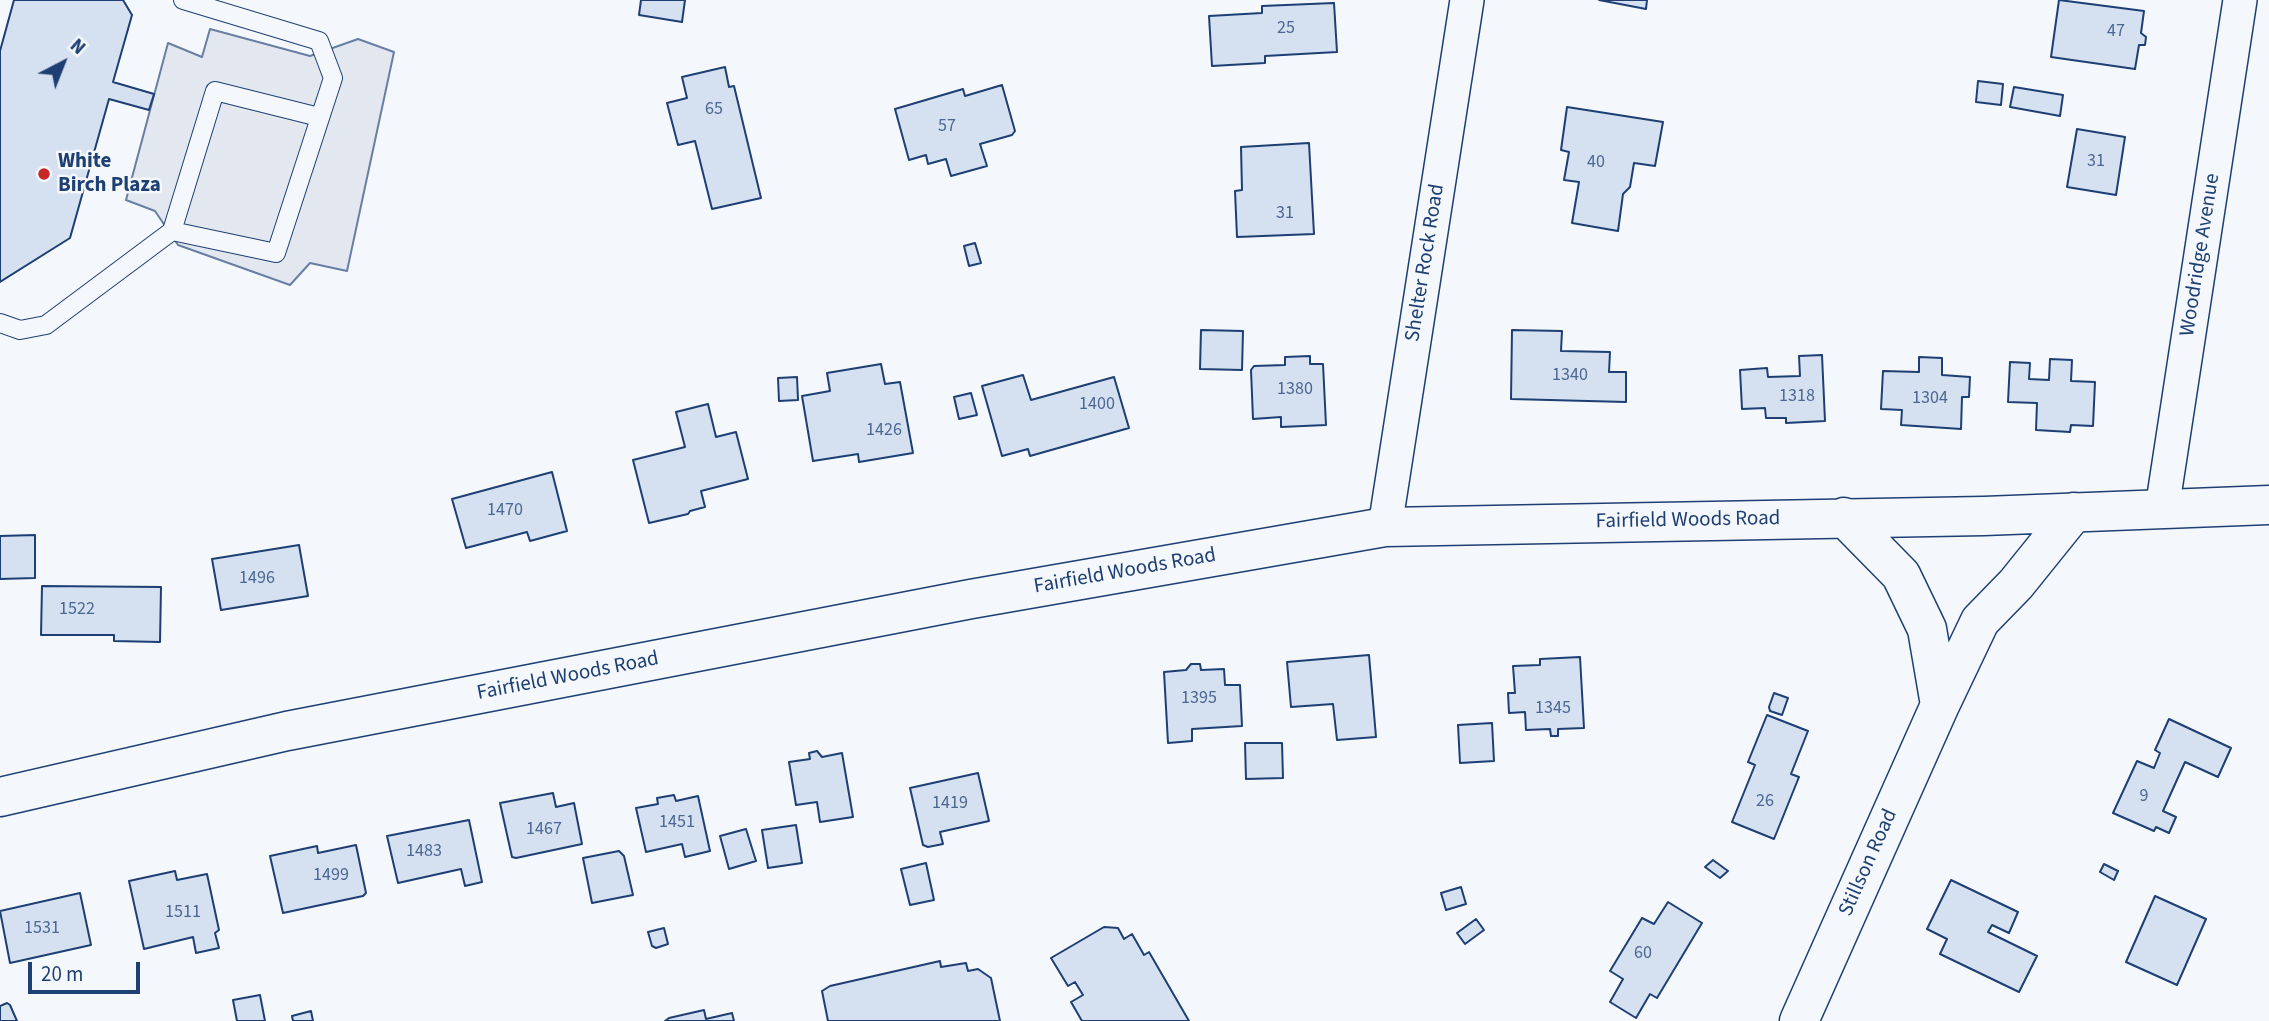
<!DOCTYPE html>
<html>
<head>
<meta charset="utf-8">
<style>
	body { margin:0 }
	#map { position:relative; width:2269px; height:1021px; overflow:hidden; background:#f4f7fb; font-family:"Source Sans 3",sans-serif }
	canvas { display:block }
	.north { position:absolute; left:28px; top:28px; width:70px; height:70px; -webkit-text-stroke:5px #f4f7fb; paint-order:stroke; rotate:42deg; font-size:19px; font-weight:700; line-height:28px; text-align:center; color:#1d3f73 }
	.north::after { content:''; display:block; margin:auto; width:24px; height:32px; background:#1d3f73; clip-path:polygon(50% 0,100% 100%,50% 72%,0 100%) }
	.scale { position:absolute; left:28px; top:962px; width:112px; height:32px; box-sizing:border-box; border:4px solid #1d3f73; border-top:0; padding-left:9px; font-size:21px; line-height:24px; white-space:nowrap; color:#1d3f73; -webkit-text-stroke:5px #f4f7fb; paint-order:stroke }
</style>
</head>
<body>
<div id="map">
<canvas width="2269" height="1021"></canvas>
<div class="north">N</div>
<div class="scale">20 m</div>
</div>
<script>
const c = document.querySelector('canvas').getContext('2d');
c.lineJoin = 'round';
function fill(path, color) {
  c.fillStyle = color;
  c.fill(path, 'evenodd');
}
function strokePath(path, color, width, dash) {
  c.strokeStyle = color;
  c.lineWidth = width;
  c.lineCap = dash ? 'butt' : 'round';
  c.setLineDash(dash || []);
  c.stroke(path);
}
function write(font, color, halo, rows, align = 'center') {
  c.font = font + ' "Source Sans 3",sans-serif';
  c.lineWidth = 5;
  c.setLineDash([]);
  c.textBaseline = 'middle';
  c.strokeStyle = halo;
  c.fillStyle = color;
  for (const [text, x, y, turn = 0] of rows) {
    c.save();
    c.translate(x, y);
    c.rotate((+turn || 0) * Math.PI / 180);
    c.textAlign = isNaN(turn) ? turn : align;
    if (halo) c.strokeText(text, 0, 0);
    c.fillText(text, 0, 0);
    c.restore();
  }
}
const parking = new Path2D(`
	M210,29L310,56L358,39L394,52L347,271L310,263L290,285L178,245L155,211L126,200L168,43L202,57Z`);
const building = new Path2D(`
	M14,0H123L132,15L113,82L154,94L149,110L109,99L70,238L0,282V51Z
	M641,0H685L682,22L639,15Z
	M1599,0H1647L1646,9Z
	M2059,0L2144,11L2141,33L2146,37L2145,45H2139L2135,69L2051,57Z
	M1334,3L1337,52L1265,56V63L1212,66L1209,16L1262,13V6Z
	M725,67L729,87L734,86L761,198L712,209L695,141L678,145L667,103L687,98L682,77Z
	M1978,81L2003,84L2001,105L1976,102Z
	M1002,85L1015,131L1012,135L980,144L987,166L951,176L946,159L928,164L926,155L909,160L895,109L963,89L965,96Z
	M2014,87L2063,95L2060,116L2010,107Z
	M1567,107L1663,122L1655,166L1634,163L1630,187L1623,194L1618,231L1572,223L1579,182L1564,180L1569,152L1561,150Z
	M2077,129L2125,137L2116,195L2067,187Z
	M1309,143L1314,234L1237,237L1235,191L1242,190L1241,147Z
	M975,243L981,263L969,266L964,246Z
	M1201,330L1243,331L1242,370L1200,369Z
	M1512,330L1562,331L1561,351L1610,352L1609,372H1626V402L1511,399Z
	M1822,355L1825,421L1786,423V418H1766L1765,408L1742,409L1740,370L1767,368L1768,377L1800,376L1799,356Z
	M1310,356V364H1323L1326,425L1281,427V417L1253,419L1251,370L1254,366L1285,365V357Z
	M1919,357L1942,358V375L1970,377L1969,397H1962L1961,429L1901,425L1902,410L1881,409L1883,371L1919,372Z
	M2050,359L2072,360L2071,381L2095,382L2093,426L2071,425L2070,432L2036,430L2037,403L2008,402L2010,362L2030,363L2029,379L2049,380Z
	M881,364L885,384L900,382L913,453L859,462L858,454L813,461L802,396L830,391L827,373Z
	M1023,375L1031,400L1114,377L1129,428L1030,456L1028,449L1002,456L982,386Z
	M797,377L798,400L779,401L778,378Z
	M971,393L977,415L959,419L954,397Z
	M708,404L716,437L736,432L748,479L701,491L705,507L690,511L688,514L649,523L633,460L685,447L676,412Z
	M552,472L567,531L530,541L527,532L466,548L452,499Z
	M35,535V578L0,579V536Z
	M299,545L308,596L221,610L212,559Z
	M42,586L161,587L160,642L114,641V635H41Z
	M1369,655L1376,737L1337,740L1333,704L1291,707L1287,662Z
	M1580,657L1584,728L1558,729V736H1551L1550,729L1526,730L1525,712L1509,713L1508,693H1515L1513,666L1540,665V659Z
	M1191,664H1200L1201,670L1224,669L1225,685H1240L1242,726L1192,729V741L1168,743L1164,672L1186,670Z
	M1774,693L1788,698L1782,715L1770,711L1769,707Z
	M1767,715L1808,731L1791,774L1799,777L1774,839L1732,822L1755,765L1748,762Z
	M2169,719L2231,748L2218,777L2185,762L2163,811L2176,817L2169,833L2156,827L2154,831L2113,813L2137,761L2154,768L2160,753L2155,750Z
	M1492,723L1494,761L1460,763L1458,725Z
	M1245,743H1282L1283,778L1246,779Z
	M817,751L822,757L842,753L853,817L820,822L817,802L796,805L789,762L810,759L809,753Z
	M978,773L989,821L940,832L943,844L928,847L923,845L910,788Z
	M553,793L556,807L574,803L582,844L516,858L512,857L500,803Z
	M674,795L676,801L698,796L710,851L685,857L682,844L646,852L636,808L658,804L657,798Z
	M469,820L482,882L465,886L461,869L398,883L387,836Z
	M796,825L802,863L768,868L762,830Z
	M746,829L756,861L729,869L720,836Z
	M356,845L366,893L363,896L283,913L270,856L317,846L318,853Z
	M619,851L624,856L633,895L592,903L583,858Z
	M1713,860L1728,871L1720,878L1705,867Z
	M926,863L934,900L910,905L901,869Z
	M2104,864L2118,871L2114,880L2100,872Z
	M175,871L177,880L207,874L219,930L215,933L219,948L196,953L193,937L144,949L129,881Z
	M1951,880L2018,912L2009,933L1992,925L1988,932L2037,956L2019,992L1940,954L1947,939L1927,929Z
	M1461,887L1466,904L1446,910L1441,893Z
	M80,893L91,945L10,963L0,911Z
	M2155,896L2206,919L2177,985L2126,962Z
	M1668,902L1702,923L1657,998L1650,994L1636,1018L1610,1002L1623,979L1610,971L1642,918L1654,924Z
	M1476,919L1484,930L1465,944L1457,933Z
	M1104,927L1118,928L1124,939L1132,934L1144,955L1149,952L1189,1021H1082L1071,1002L1083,995L1075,982L1068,986L1051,958Z
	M664,928L668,944L656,948L652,946L648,932Z
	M940,961L941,967L966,963L968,971L978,969L991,978L1000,1021H828L822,991L830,986Z
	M260,995L265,1021H237L233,1000Z
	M7,1003L10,1005L17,1021H0V1006Z
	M704,1010L706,1019L732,1013L734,1021H665L669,1018Z
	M311,1011L313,1021H293L292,1016Z`);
const lane = new Path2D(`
	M172,231L215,91L319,117
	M0,323L20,330L46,325L172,231L276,253L333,78L319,41L183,0`);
const street = new Path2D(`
	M2162,509L2240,0
	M1385,527L1467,0`);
const secondary = new Path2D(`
	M1844,517L1901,575L1927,629L1940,705
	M0,797L287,731L971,599L1385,527L1984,516L2269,505
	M1799,1021L1940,705L1980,621L2016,584L2074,512`);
const markers = [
	[44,174,7,"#c62828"]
];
const numberNames = [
	["25",1286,29],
	["47",2116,32],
	["65",714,110],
	["57",947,127],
	["31",2096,162],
	["40",1596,163],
	["31",1285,214],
	["1340",1570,376],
	["1380",1295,390],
	["1318",1797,397],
	["1304",1930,399],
	["1400",1097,405],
	["1426",884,431],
	["1470",505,511],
	["1496",257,579],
	["1522",77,610],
	["1395",1199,699],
	["1345",1553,709],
	["9",2144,797],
	["26",1765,802],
	["1419",950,804],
	["1451",677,823],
	["1467",544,830],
	["1483",424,852],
	["1499",331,876],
	["1511",183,913],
	["1531",42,929],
	["60",1643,954]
];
const poiNames = [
	["White",58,162],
	["Birch Plaza",58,186]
];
const streetNames = [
	["Woodridge Avenue",2201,255,-81],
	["Shelter Rock Road",1426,263,-81],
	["Fairfield Woods Road",1688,521,-1],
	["Fairfield Woods Road",1125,572,-10],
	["Fairfield Woods Road",568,677,-11],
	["Stillson Road",1869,863,-66]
];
fill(parking, '#e3e8f0');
strokePath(parking, '#687fa3', 2);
fill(building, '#d5e0f0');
strokePath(building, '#1d3f73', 2);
strokePath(lane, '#1d3f73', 20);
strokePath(street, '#1d3f73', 36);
strokePath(secondary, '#1d3f73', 41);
strokePath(lane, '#f4f7fb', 18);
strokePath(street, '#f4f7fb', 33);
strokePath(secondary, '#f4f7fb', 38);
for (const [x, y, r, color] of markers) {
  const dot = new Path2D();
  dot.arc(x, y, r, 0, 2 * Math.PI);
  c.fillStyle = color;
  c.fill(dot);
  strokePath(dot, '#f4f7fb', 2.5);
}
write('18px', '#4b6792', null, numberNames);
write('bold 21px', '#1d3f73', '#f4f7fb', poiNames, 'left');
write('21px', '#1d3f73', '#f4f7fb', streetNames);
</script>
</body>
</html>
